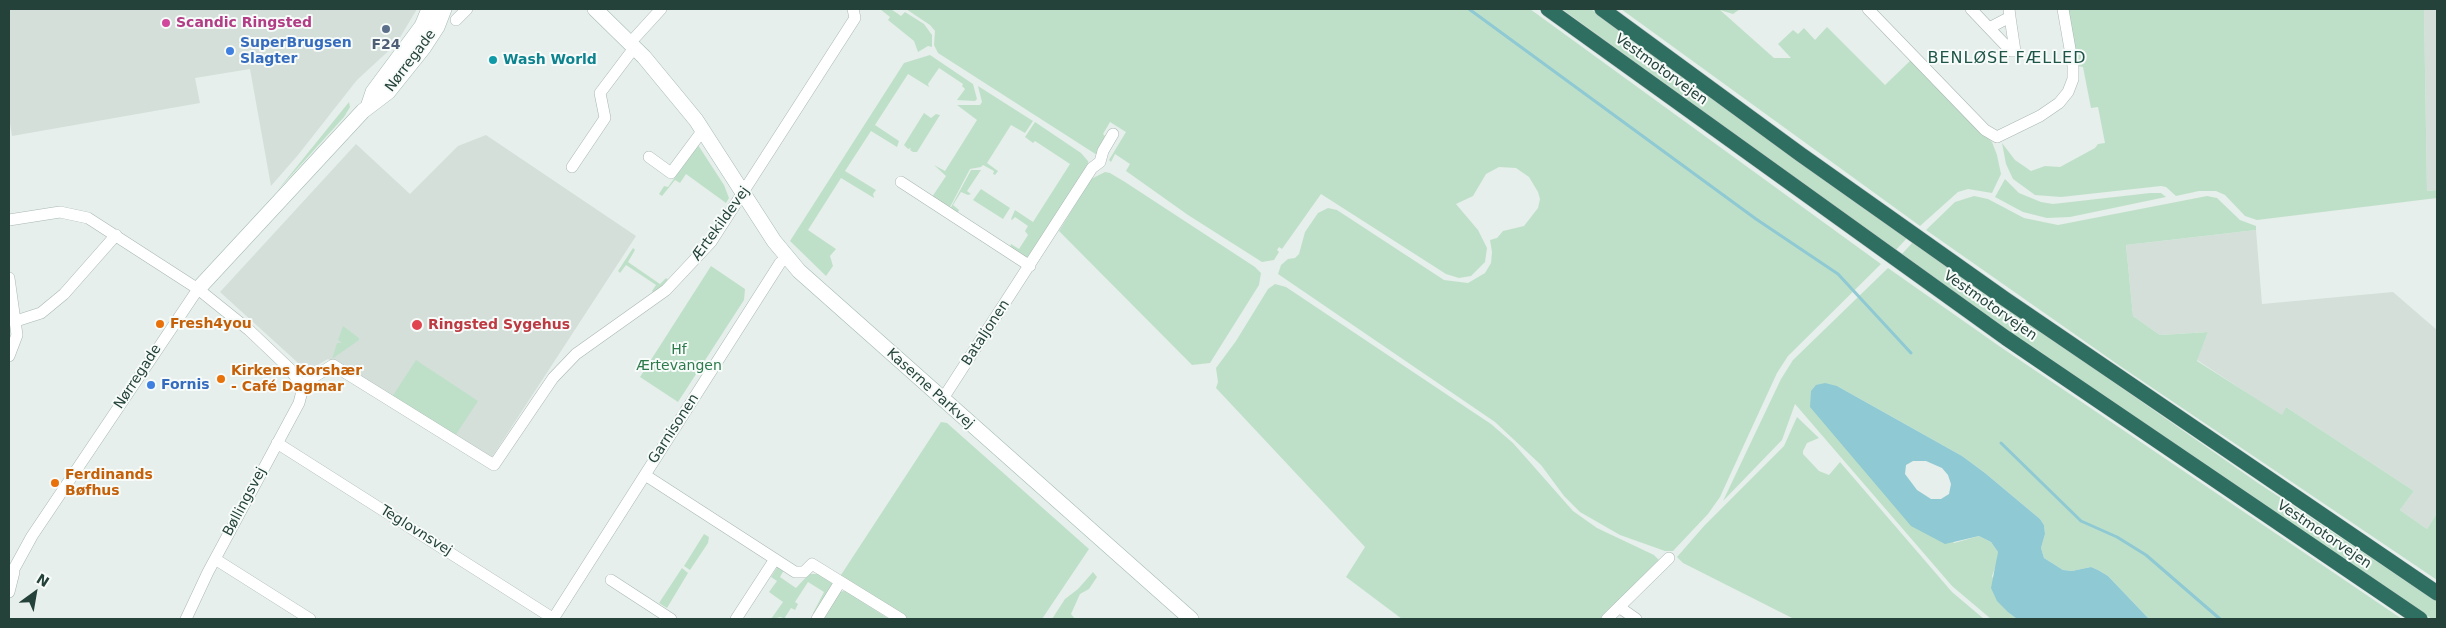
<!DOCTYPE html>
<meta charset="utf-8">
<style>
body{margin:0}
#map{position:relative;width:2446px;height:628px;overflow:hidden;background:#e6efeb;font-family:"DejaVu Sans",sans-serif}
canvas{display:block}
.frame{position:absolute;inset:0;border:10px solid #24423a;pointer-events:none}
.north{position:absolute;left:10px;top:568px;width:50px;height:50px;-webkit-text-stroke:4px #f7fbf9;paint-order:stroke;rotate:32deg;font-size:14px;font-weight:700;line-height:20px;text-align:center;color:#24423a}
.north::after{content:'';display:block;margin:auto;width:18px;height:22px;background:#24423a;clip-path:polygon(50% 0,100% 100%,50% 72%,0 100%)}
</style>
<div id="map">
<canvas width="2446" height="628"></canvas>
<div class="frame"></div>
<div class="north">N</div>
</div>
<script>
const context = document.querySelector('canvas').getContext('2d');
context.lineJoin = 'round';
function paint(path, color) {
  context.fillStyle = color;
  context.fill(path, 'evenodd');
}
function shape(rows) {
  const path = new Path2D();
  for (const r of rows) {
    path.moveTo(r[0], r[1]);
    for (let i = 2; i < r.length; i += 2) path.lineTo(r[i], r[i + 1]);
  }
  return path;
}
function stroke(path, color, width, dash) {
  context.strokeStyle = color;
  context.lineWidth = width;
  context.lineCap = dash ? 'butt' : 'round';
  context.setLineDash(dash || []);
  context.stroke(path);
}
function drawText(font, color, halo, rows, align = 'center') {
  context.font = font + ' "DejaVu Sans",sans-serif';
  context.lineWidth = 4;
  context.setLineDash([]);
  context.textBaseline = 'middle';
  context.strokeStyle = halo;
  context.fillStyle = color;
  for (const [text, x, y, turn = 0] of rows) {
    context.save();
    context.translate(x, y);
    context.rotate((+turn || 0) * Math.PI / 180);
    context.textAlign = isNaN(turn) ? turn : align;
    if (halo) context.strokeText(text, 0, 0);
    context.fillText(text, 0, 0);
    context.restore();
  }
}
paint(shape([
 [9,9,417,9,396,44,357,80,298,155,271,186,250,69,195,78,200,103,12,136,9,117],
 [2424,9,2437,9,2437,190,2427,191],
 [486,135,636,236,490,460,328,359,307,371,220,292,356,144,410,194,458,146],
 [2256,230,2262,304,2393,292,2437,330,2437,513,2427,529,2400,510,2414,491,2286,407,2282,416,2197,360,2208,332,2160,335,2133,316,2126,245]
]), '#d4dfda');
paint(shape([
 [880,9,891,9,901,16,905,12,924,24,932,35,932,47,928,46,918,52,914,41,888,20,890,17],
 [906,9,1530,9,1881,264,1788,356,1777,373,1720,497,1708,514,1673,551,1665,551,1620,535,1580,512,1564,496,1541,465,1495,422,1278,274,1281,265,1288,259,1295,258,1299,254,1305,232,1318,213,1328,208,1337,210,1444,280,1468,283,1485,273,1491,263,1492,252,1490,240,1497,238,1503,231,1524,226,1538,208,1540,199,1538,192,1529,177,1516,168,1499,167,1486,174,1473,196,1456,204,1478,230,1487,248,1485,262,1471,276,1459,278,1446,274,1321,194,1282,249,1279,247,1277,250,1279,252,1274,260,1262,262,1188,215,1126,171,1130,164,1115,154,1111,162,1109,160,1126,132,1110,122,1103,134,1105,136,1097,155,938,53,934,45,935,31,930,25],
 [1562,9,1591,9,1907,238,1895,251],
 [1621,9,1740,9,1733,14,1720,10,1774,58,1791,58,1778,44,1793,30,1798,34,1804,28,1815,40,1827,27,1885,85,1911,60,1992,142,1997,155,2001,174,1992,193,1968,189,1958,192,1920,226],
 [2067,9,2424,9,2427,191,2437,190,2437,198,2257,220,2245,216,2225,195,2216,191,2199,191,2176,196,2166,187,2161,186,2061,197,2035,195,2013,179,2006,164,2002,143,2015,160,2031,171,2045,166,2060,167,2095,148,2098,144,2105,143,2098,107,2091,108,2083,67,2077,66],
 [930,55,973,84,977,99,975,101,957,100,965,89,962,86,963,84,939,68,928,84,929,87,908,74,875,125,899,141,897,147,871,131,845,171,876,190,873,194,874,198,841,178,808,230,836,249,830,256,833,266,826,276,790,241,904,63],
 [978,86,1033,121,1025,133,1011,125,987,163,998,171,995,175,993,174,994,171,983,165,981,167,970,169,949,209,932,197,946,176,934,165,945,171,977,120,957,105,980,105,982,102],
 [349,102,350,107,344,117,277,191],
 [924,113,931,118,936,114,940,115,917,152,913,152,910,150,911,148,908,149,904,145],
 [1035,122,1081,153,1088,161,1089,166,1027,258,1010,247,1011,244,1019,249,1028,235,1025,231,1028,226,1015,217,1012,220,1011,219,1015,210,1033,222,1070,164,1035,141,1033,143,1025,137],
 [698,145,724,185,729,198,726,203,686,174,680,183,675,180,662,196,659,194,664,186,668,187],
 [971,170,981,170,967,191,971,194,968,195,961,192,953,205,959,210,957,214,950,209],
 [1105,172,1110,173,1125,182,1255,267,1261,273,1259,285,1210,363,1192,365,1059,231,1091,179],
 [2005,179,2019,193,2041,202,2053,204,2150,193,2161,193,2166,197,2070,217,2047,218,2023,212,1995,197],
 [981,189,1010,208,1003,219,973,200],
 [1974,196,1988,199,2024,218,2058,225,2207,196,2217,198,2240,220,2256,226,2256,230,2126,245,2133,316,2160,335,2208,332,2197,361,2282,415,2286,407,2414,491,2400,510,2427,529,2437,513,2437,580,2120,366,1926,230,1955,202],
 [1913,242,2258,483,2437,601,2437,619,2432,619,2155,433,1900,256],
 [633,248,635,250,628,262,660,284,666,278,668,280,654,293,652,291,656,285,626,265,620,273,618,271],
 [711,266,745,289,744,300,678,402,640,377],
 [1888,268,2002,348,2402,619,2149,619,2108,576,2098,570,2091,567,2072,571,2063,570,2044,558,2041,548,2045,534,2044,525,2040,519,1985,473,1962,456,1837,386,1954,543,1979,536,1991,542,1998,552,1997,563,1992,576,2009,613,2017,619,1991,619,1952,586,1795,404,1782,440,1723,501,1781,379,1793,360],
 [1275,284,1286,287,1491,424,1513,443,1573,511,1597,528,1654,555,1659,560,1657,564,1601,619,1402,619,1346,577,1365,547,1216,388,1218,382,1216,368,1236,341,1268,289],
 [343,326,359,338,359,340,332,359,337,343,342,343,338,340],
 [416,360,478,401,455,436,392,397],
 [1797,417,1819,438,1807,443,1803,451,1803,454,1819,471,1829,475,1840,462,1952,592,1984,619,1794,619,1683,563,1677,557,1704,526,1784,446],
 [941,422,947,423,1089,549,1042,619,904,619,839,578],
 [704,534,709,537,708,543,690,570,684,566],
 [778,566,784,570,780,577,796,588,809,574,819,574,832,583,833,585,817,613,813,613,824,592,808,582,795,602,798,604,795,610,791,608,784,619,781,617,771,619,783,602,769,592,777,581,771,577],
 [682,568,688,573,667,608,659,603],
 [1093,572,1097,577,1089,589,1080,594,1071,614,1075,619,1052,619,1065,599,1078,589],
 [844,591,846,591,889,619,821,619,839,592]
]), '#bfe0c8');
paint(shape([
 [1825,383,1837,386,1962,456,1985,473,2040,519,2044,525,2045,534,2041,548,2044,558,2063,570,2072,571,2091,567,2098,570,2108,576,2149,619,2017,619,2009,613,1997,601,1991,588,1998,552,1991,542,1979,536,1945,544,1911,526,1810,407,1811,391,1816,385],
 [1913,461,1926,461,1942,468,1948,475,1951,484,1949,494,1941,499,1931,499,1917,490,1905,474,1906,465]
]), '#8ec9d4');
stroke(shape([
 [1469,9,1756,219,1838,274,1911,353],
 [2001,443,2081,521,2117,537,2146,555,2220,619]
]), '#8ec9d4', 3);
const street = shape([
 [1868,9,1985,130,1997,137,2040,116,2059,103,2068,92,2073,79,2073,66,2063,9],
 [1971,9,1989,28,2010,17,2009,9],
 [456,20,467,9],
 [1989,28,2011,51,2015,51,2010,17],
 [630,43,661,9],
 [649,157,671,173,703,130],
 [572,167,605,118,600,93,634,48],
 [901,182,1030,266],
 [9,220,60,212,88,218,198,289,249,330,290,369,301,385,302,391,299,403,208,572,186,619],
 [9,278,17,335,9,356],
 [16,321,41,313,64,294,116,235],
 [301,385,333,365,494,465,553,378,576,354,666,290,711,242,855,18,853,9],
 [942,400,1092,168,1100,162,1103,151,1113,134],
 [277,443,554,619],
 [645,475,795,572,804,572,812,564,901,619],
 [215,559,310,619],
 [9,578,32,536,198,289],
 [611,580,671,619],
 [9,592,14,572],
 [1619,607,1636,619],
 [553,619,780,263,786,258],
 [736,619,775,559],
 [817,619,840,582],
 [1607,619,1669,558]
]);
const secondary = shape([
 [595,9,644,57,696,120,774,241,799,271,1191,619],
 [369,104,373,92,422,26,429,9],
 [198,289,363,111,388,92,424,47,437,27,444,9]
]);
const highway = shape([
 [1548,9,2006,338,2420,619],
 [1602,9,1800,154,2005,299,2437,593]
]);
stroke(street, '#a8b8b2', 12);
stroke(secondary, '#a4bbb3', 16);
stroke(highway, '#c2cac8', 16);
stroke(street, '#fff', 11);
stroke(secondary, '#fff', 15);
stroke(highway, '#2f6f62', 15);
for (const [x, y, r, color] of [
 [166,23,5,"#d1479c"],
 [386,29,5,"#5c6f8a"],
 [230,51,5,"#3f7fe0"],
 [493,60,5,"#0f9aa8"],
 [160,324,5,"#e8710a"],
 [417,325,6,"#e0444e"],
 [221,379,5,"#e8710a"],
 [151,385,5,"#3f7fe0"],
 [55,483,5,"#e8710a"]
]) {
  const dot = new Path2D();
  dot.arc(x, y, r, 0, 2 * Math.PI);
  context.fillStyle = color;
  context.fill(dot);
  stroke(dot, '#f7fbf9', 2);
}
drawText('bold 14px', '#b23c85', '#f7fbf9', [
 ["Scandic Ringsted",176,23]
], 'left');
drawText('bold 14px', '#366cbe', '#f7fbf9', [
 ["SuperBrugsen",240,43],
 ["Slagter",240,59],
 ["Fornis",161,385]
], 'left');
drawText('bold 14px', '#4e5e75', '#f7fbf9', [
 ["F24",386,45]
]);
drawText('bold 14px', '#0d838f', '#f7fbf9', [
 ["Wash World",503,60]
], 'left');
drawText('14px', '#24423a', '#f7fbf9', [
 ["Nørregade",411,61,-53],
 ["Vestmotorvejen",1661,70,36],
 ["Ærtekildevej",721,224,-54],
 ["Vestmotorvejen",1990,306,35],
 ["Bataljonen",986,333,-57],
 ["Nørregade",138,377,-57],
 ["Kaserne Parkvej",930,389,42],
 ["Garnisonen",674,429,-57],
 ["Bøllingsvej",245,502,-62],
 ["Teglovnsvej",416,531,32],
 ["Vestmotorvejen",2324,535,34]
]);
drawText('bold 14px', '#c56008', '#f7fbf9', [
 ["Fresh4you",170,324],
 ["Kirkens Korshær",231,371],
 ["- Café Dagmar",231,387],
 ["Ferdinands",65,475],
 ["Bøfhus",65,491]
], 'left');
drawText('bold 14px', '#be3a42', '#f7fbf9', [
 ["Ringsted Sygehus",428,325]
], 'left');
drawText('14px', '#2d7a4b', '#f7fbf9', [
 ["Hf",679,350],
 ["Ærtevangen",679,366]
]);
context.letterSpacing = '1px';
drawText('16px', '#1f5548', '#f7fbf9', [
 ["BENLØSE FÆLLED",2007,59]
]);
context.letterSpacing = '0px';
</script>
